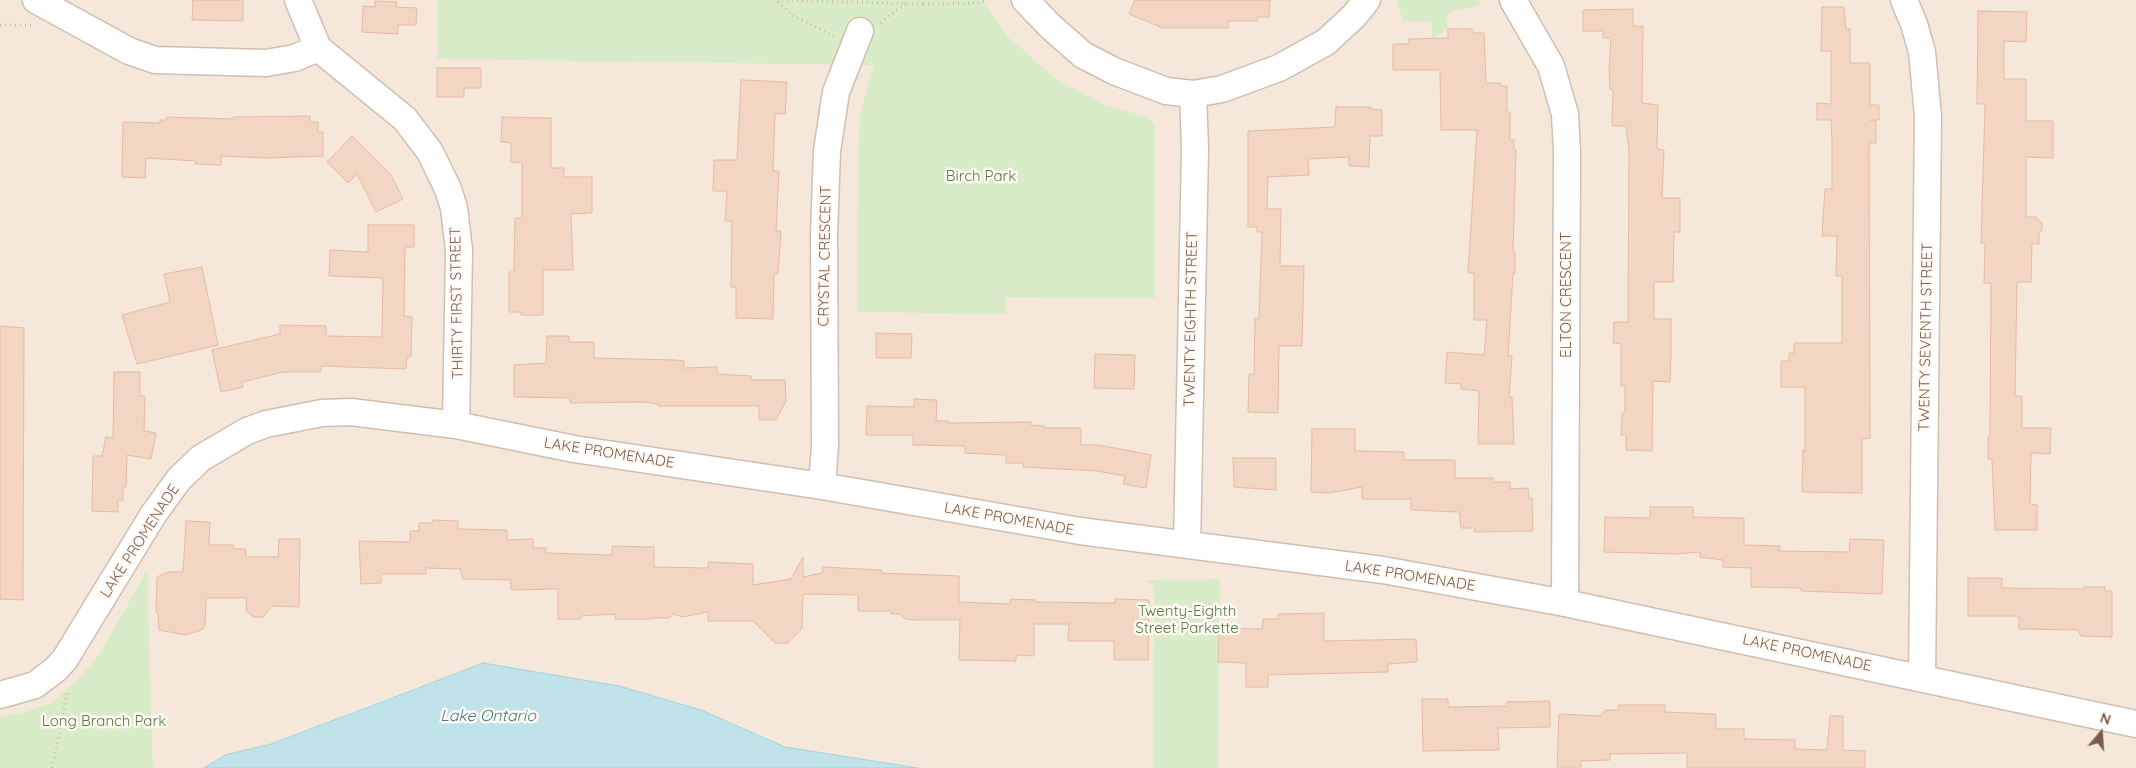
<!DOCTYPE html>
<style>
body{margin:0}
#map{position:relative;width:2136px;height:768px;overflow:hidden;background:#fdf6ec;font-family:Quicksand,sans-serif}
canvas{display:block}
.north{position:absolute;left:2076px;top:708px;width:50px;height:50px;-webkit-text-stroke:4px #fffaf3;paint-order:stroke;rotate:18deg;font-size:14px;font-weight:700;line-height:20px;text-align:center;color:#7a5c4d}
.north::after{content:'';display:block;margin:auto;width:18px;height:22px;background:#7a5c4d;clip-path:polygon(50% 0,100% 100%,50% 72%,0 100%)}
</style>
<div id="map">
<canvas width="2136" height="768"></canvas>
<div class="north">N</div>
</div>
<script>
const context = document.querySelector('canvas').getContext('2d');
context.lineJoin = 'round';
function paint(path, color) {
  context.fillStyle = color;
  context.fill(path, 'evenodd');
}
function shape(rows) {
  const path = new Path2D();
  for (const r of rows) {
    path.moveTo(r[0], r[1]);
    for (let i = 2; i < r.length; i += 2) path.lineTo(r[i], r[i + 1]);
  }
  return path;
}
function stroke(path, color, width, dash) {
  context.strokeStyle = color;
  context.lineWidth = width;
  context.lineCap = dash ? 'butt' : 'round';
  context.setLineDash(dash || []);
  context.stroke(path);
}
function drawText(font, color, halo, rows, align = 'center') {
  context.font = font + ' Quicksand,sans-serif';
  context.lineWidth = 5;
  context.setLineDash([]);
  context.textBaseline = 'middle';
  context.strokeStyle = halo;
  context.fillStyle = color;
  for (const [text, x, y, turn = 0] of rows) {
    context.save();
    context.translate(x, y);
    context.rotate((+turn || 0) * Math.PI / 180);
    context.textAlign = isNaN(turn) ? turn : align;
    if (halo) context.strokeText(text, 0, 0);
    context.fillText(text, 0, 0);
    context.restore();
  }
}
paint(shape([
 [0,0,2136,0,2136,768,918,768,785,747,701,710,619,686,483,663,377,702,212,768,153,768,146,570,99,655,77,680,53,702,25,712,0,717]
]), '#f5e8da');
paint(shape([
 [437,0,983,0,1007,36,1056,79,1107,106,1147,117,1155,125,1155,298,1006,297,1006,314,857,312,858,158,860,114,874,65,437,59],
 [1397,0,1481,0,1478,6,1452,11,1446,16,1448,29,1432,39,1432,22,1403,21],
 [147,569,153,768,0,768,0,717,25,712,53,702,77,680,99,655],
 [1220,579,1218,768,1153,768,1154,589,1152,584,1146,580]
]), '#d8ecc9');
const water = shape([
 [483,663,619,686,701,710,785,747,918,768,204,768,225,755,271,744,483,663]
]);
paint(water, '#bfe3e8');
stroke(water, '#a5d3da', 1);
const building = shape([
 [193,0,243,0,243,21,192,20,193,0],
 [1135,0,1270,0,1269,17,1258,17,1258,21,1228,21,1228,28,1163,28,1129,14,1135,0],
 [375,1,397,2,396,7,417,8,416,25,398,25,398,34,362,32,363,6,375,7,375,1],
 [1822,7,1844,7,1846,29,1850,29,1850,63,1870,63,1870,105,1879,105,1879,120,1870,120,1876,121,1876,143,1869,143,1870,438,1862,439,1862,493,1802,492,1803,450,1805,451,1805,387,1781,387,1781,361,1789,361,1789,353,1794,353,1794,343,1842,343,1842,276,1836,276,1837,236,1822,236,1825,189,1832,189,1832,142,1831,120,1817,120,1817,103,1831,104,1831,51,1821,51,1822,7],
 [1633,9,1633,26,1643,26,1642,103,1658,105,1657,149,1664,150,1662,198,1680,198,1680,232,1674,232,1673,282,1654,282,1654,319,1671,319,1671,355,1670,382,1653,381,1652,451,1626,450,1626,435,1621,435,1622,414,1625,411,1625,386,1621,386,1621,344,1613,343,1614,322,1628,322,1629,149,1626,126,1612,126,1613,90,1610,90,1609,71,1611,38,1603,38,1603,31,1583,31,1583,10,1633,9],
 [1978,11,2027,12,2026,42,2004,41,2004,79,2026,79,2026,121,2053,121,2053,158,2026,157,2026,217,2036,217,2042,223,2042,230,2039,233,2039,244,2032,244,2031,282,2017,282,2015,396,2022,396,2022,428,2051,428,2050,454,2031,453,2030,504,2037,505,2037,530,1995,530,1992,459,1988,459,1988,436,1990,436,1991,283,1984,283,1985,243,1981,243,1985,104,1977,104,1978,11],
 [1448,29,1472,29,1472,33,1484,33,1486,83,1500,83,1501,86,1507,86,1507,112,1510,112,1510,140,1514,140,1514,150,1516,150,1513,252,1515,252,1515,273,1513,273,1508,356,1512,356,1509,397,1512,397,1514,444,1478,444,1479,391,1461,389,1461,384,1445,383,1447,352,1484,355,1487,320,1474,320,1474,273,1468,273,1477,130,1441,130,1440,70,1393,70,1393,44,1409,44,1409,39,1448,38,1448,29],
 [437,68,481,68,481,88,464,88,464,97,437,97,437,68],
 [741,80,787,82,785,114,775,113,773,171,779,171,776,231,781,231,778,274,774,274,773,319,736,318,736,287,731,287,732,221,725,221,727,191,713,191,714,160,737,160,741,80],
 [1336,107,1371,107,1370,109,1382,110,1382,136,1370,136,1369,167,1349,166,1349,157,1308,159,1309,175,1268,177,1267,209,1281,209,1280,266,1304,266,1302,346,1279,346,1278,413,1248,412,1249,374,1254,374,1255,318,1259,319,1262,232,1257,232,1257,227,1248,227,1248,131,1335,127,1336,107],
 [310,116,310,122,318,122,318,132,323,132,323,156,268,158,221,156,221,165,195,164,196,161,146,158,145,178,122,177,123,122,160,123,160,120,166,120,167,117,233,119,233,117,310,116],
 [502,117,551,118,551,168,564,168,564,177,592,177,592,213,571,214,573,270,543,270,543,315,521,315,521,312,509,312,509,272,514,272,515,218,522,218,522,163,511,162,511,143,501,142,502,117],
 [352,136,391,175,403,199,376,212,357,174,348,183,327,162,352,136],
 [368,225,414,225,414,247,405,247,404,316,412,317,411,357,407,357,406,369,321,366,321,372,283,372,242,382,243,387,221,392,212,350,280,334,280,325,326,326,326,336,382,337,383,278,329,276,330,250,368,252,368,225],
 [202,267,218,345,137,364,122,315,170,302,164,274,202,267],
 [0,326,24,328,23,600,0,599,0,326],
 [876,333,912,334,911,358,876,358,876,333],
 [547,336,569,336,569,342,594,342,594,358,676,360,684,361,684,368,717,367,717,374,751,376,751,380,785,380,786,401,776,420,759,420,759,406,658,406,658,404,643,402,570,403,570,398,514,397,514,365,546,363,547,336],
 [1095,354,1135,355,1134,389,1094,388,1095,354],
 [114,372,140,372,140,396,145,396,144,431,156,433,151,459,127,455,126,487,123,487,123,500,118,500,118,512,92,511,93,456,102,456,106,437,113,438,114,372],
 [914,399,937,400,936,421,948,421,948,423,1031,422,1031,425,1044,426,1044,428,1081,428,1081,445,1099,445,1151,455,1146,488,1123,484,1125,476,1097,471,1023,467,1023,463,1006,463,1006,455,965,453,965,446,913,445,913,435,866,435,867,406,914,407,914,399],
 [1312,429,1355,429,1355,451,1404,452,1404,460,1455,460,1455,478,1493,478,1493,482,1510,482,1510,489,1528,488,1529,498,1532,498,1533,531,1474,532,1475,528,1461,528,1459,512,1411,510,1411,499,1362,499,1362,487,1329,493,1311,492,1312,429],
 [1233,458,1276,458,1276,490,1234,487,1233,458],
 [1650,507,1693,507,1693,517,1744,518,1744,545,1780,546,1779,551,1849,552,1850,539,1884,540,1882,594,1801,591,1801,588,1751,587,1751,568,1723,567,1723,560,1700,557,1700,552,1676,554,1604,552,1605,517,1650,518,1650,507],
 [433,520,458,521,458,529,507,530,507,540,533,539,533,548,546,548,546,553,612,555,612,546,654,547,654,567,708,568,708,562,753,564,753,585,791,579,803,557,803,577,822,573,823,567,881,570,881,573,959,576,959,602,1010,604,1010,599,1035,600,1035,602,1115,603,1115,599,1149,600,1148,660,1114,660,1114,641,1068,641,1069,624,1034,624,1034,656,1016,655,1016,661,959,660,960,620,916,620,905,619,900,614,891,614,891,611,858,611,858,595,803,594,802,628,788,643,775,643,753,621,708,621,708,612,682,617,674,614,669,618,651,618,651,619,615,619,615,614,581,616,581,619,558,619,558,589,511,590,511,580,463,579,460,569,426,568,426,574,381,574,381,583,361,584,359,541,410,542,410,531,419,531,419,523,433,523,433,520],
 [186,521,210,522,209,545,234,545,234,549,246,549,246,557,278,557,279,539,300,539,299,607,273,606,263,617,254,617,246,611,247,598,206,598,205,626,202,630,185,635,159,630,158,613,156,612,157,577,168,572,183,572,186,521],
 [1968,578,2002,578,2002,588,2084,589,2084,587,2105,587,2105,591,2112,591,2112,637,2081,636,2078,630,2019,629,2019,616,1968,616,1968,578],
 [1324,613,1324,641,1416,639,1417,662,1388,664,1388,672,1268,675,1268,687,1246,687,1246,663,1218,662,1219,628,1262,629,1263,619,1278,619,1278,614,1324,613],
 [1422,699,1448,699,1448,707,1507,706,1507,702,1550,701,1550,727,1498,728,1499,750,1423,751,1422,699],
 [1619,705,1665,705,1665,712,1716,714,1716,729,1744,729,1744,739,1795,740,1795,749,1827,750,1830,716,1843,716,1843,750,1865,751,1865,768,1687,768,1687,753,1610,754,1610,760,1581,761,1581,767,1557,767,1559,714,1600,716,1605,710,1619,710,1619,705]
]);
paint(building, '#f3d5c3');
stroke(building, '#e6bba3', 1);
const minor = shape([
 [36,0,129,51,155,60,266,63,295,58,318,48],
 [298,0,318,48,405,119,430,152,448,189,454,208,459,250,456,425],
 [1025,0,1050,26,1083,55,1114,71,1166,91,1193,94,1222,89,1279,68,1326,42,1354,16,1367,0],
 [1513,0,1551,66,1565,114,1567,152,1565,603],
 [1904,0,1914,24,1922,52,1928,116,1922,678],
 [822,486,825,446,824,235,827,151,836,92,860,31],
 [1187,545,1195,149,1193,94],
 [0,695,35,685,56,669,65,659,153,515,179,479,201,458,247,431,266,424,322,413,351,412,456,425,574,449,822,486,1080,531,1383,570,1565,603,2136,724]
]);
stroke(minor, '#d1beb0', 29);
stroke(shape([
 [777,0,920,4,923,4,923,0],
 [778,2,792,15,834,36],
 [923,4,977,3,988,0],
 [881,23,888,16,906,4],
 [0,25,31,25],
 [52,768,68,690]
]), '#d9b8a5', 3, [1, 4]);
stroke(minor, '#fff', 26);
drawText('15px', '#537a41', '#fffaf3', [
 ["Birch Park",981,176],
 ["Twenty-Eighth",1187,611],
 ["Street Parkette",1187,628],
 ["Long Branch Park",104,721]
]);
drawText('15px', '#7a5c4d', '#fffaf3', [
 ["CRYSTAL CRESCENT",825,256,-89],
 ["ELTON CRESCENT",1566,295,-90],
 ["THIRTY FIRST STREET",457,303,-91],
 ["TWENTY EIGHTH STREET",1191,319,-89],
 ["TWENTY SEVENTH STREET",1926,337,-89],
 ["LAKE PROMENADE",609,453,9],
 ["LAKE PROMENADE",1009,519,10],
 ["LAKE PROMENADE",140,541,-57],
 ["LAKE PROMENADE",1410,576,9],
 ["LAKE PROMENADE",1807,653,12]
]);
drawText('italic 16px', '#437c86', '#fffaf3', [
 ["Lake Ontario",488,716]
]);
</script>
